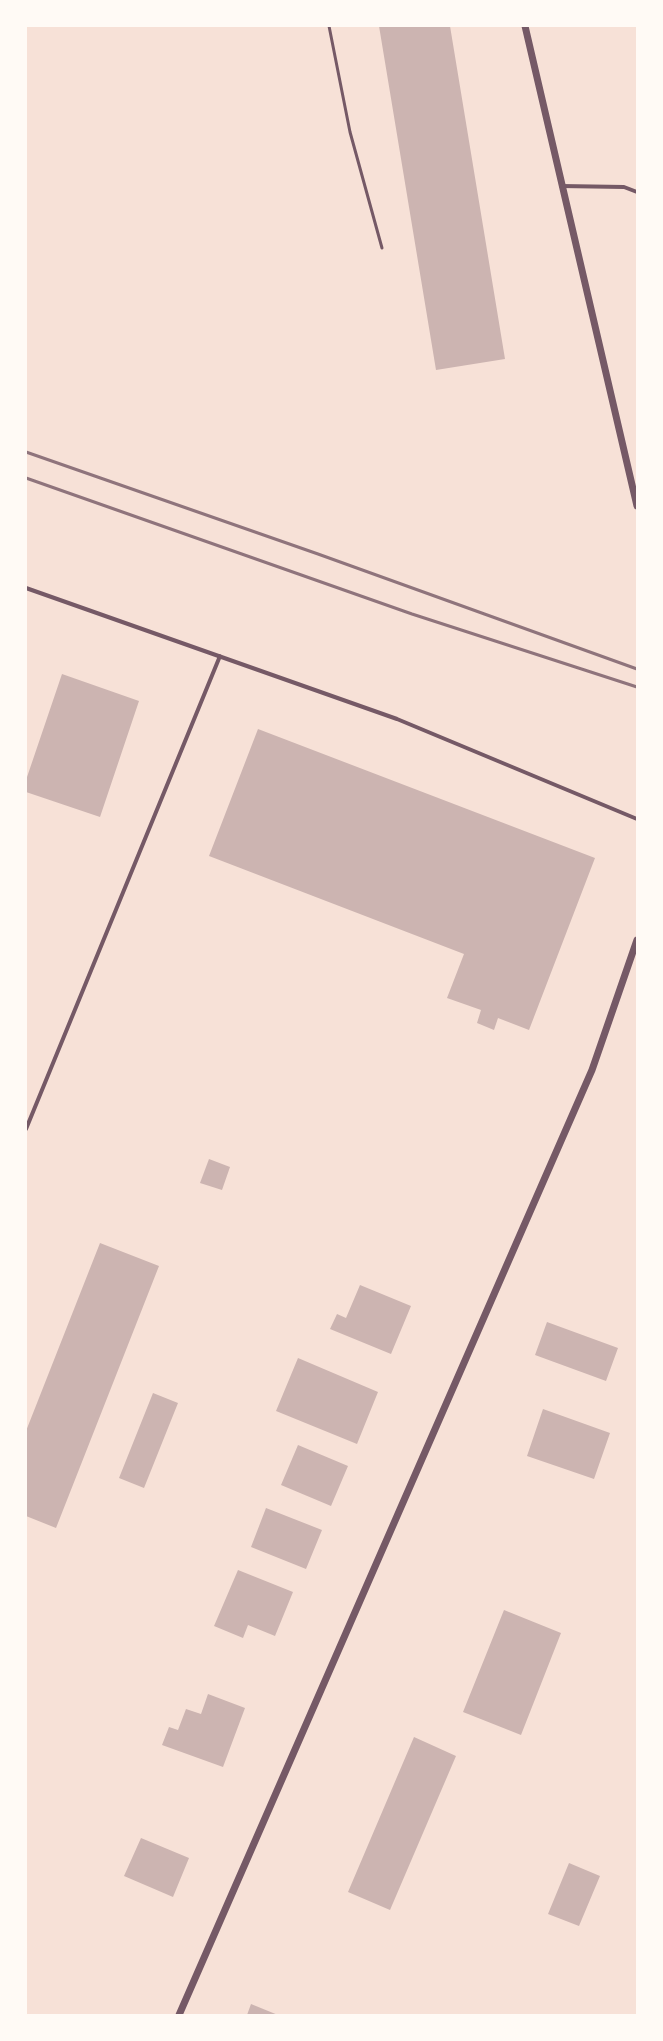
<!DOCTYPE html>
<style>
body{margin:0}
#map{position:relative;width:663px;height:2041px;overflow:hidden;background:#f7e1d7;font-family:"Noto Sans",sans-serif}
canvas{display:block}
.frame{position:absolute;inset:0;border:27px solid #fffaf5;pointer-events:none}
</style>
<div id="map">
<canvas width="663" height="2041"></canvas>
<div class="frame"></div>
</div>
<script>
const context = document.querySelector('canvas').getContext('2d');
context.lineJoin = 'round';
function paint(path, color) {
  context.fillStyle = color;
  context.fill(path, 'evenodd');
}
function shape(rows) {
  const path = new Path2D();
  for (const r of rows) {
    path.moveTo(r[0], r[1]);
    for (let i = 2; i < r.length; i += 2) path.lineTo(r[i], r[i + 1]);
  }
  return path;
}
function stroke(path, color, width, dash) {
  context.strokeStyle = color;
  context.lineWidth = width;
  context.lineCap = dash ? 'butt' : 'round';
  context.setLineDash(dash || []);
  context.stroke(path);
}
paint(shape([
 [379,26,450,26,505,359,436,370],
 [62,674,139,701,100,817,26,792,26,780],
 [258,729,595,858,529,1030,498,1018,494,1030,477,1023,481,1010,447,998,464,954,209,856],
 [209,1159,230,1167,222,1190,200,1183],
 [100,1243,159,1266,56,1528,26,1516,26,1431],
 [360,1285,411,1306,391,1354,330,1329,337,1314,346,1318],
 [547,1322,618,1348,606,1381,535,1355],
 [298,1358,378,1392,357,1444,276,1411],
 [153,1393,178,1403,144,1488,119,1478],
 [543,1409,610,1433,594,1479,527,1456],
 [298,1445,348,1466,331,1506,281,1485],
 [266,1508,322,1530,306,1569,251,1547],
 [238,1570,293,1592,275,1636,248,1625,243,1638,214,1626],
 [504,1610,561,1633,521,1735,463,1712],
 [208,1694,245,1708,223,1767,162,1745,169,1727,178,1730,186,1709,201,1714],
 [414,1737,456,1756,390,1910,348,1892],
 [141,1838,189,1858,173,1897,124,1876],
 [569,1863,600,1876,579,1926,548,1914],
 [251,2004,278,2015,247,2015]
]), '#ccb4b1');
stroke(shape([
 [329,26,350,132,382,248]
]), '#755966', 3);
stroke(shape([
 [561,186,624,187,637,192],
 [26,588,397,719,637,819],
 [26,1129,220,656]
]), '#755966', 4);
stroke(shape([
 [525,26,637,506],
 [179,2015,592,1070,637,940]
]), '#755966', 7);
stroke(shape([
 [26,452,318,554,637,669],
 [26,478,412,614,637,687]
]), '#8f747c', 3);
</script>
